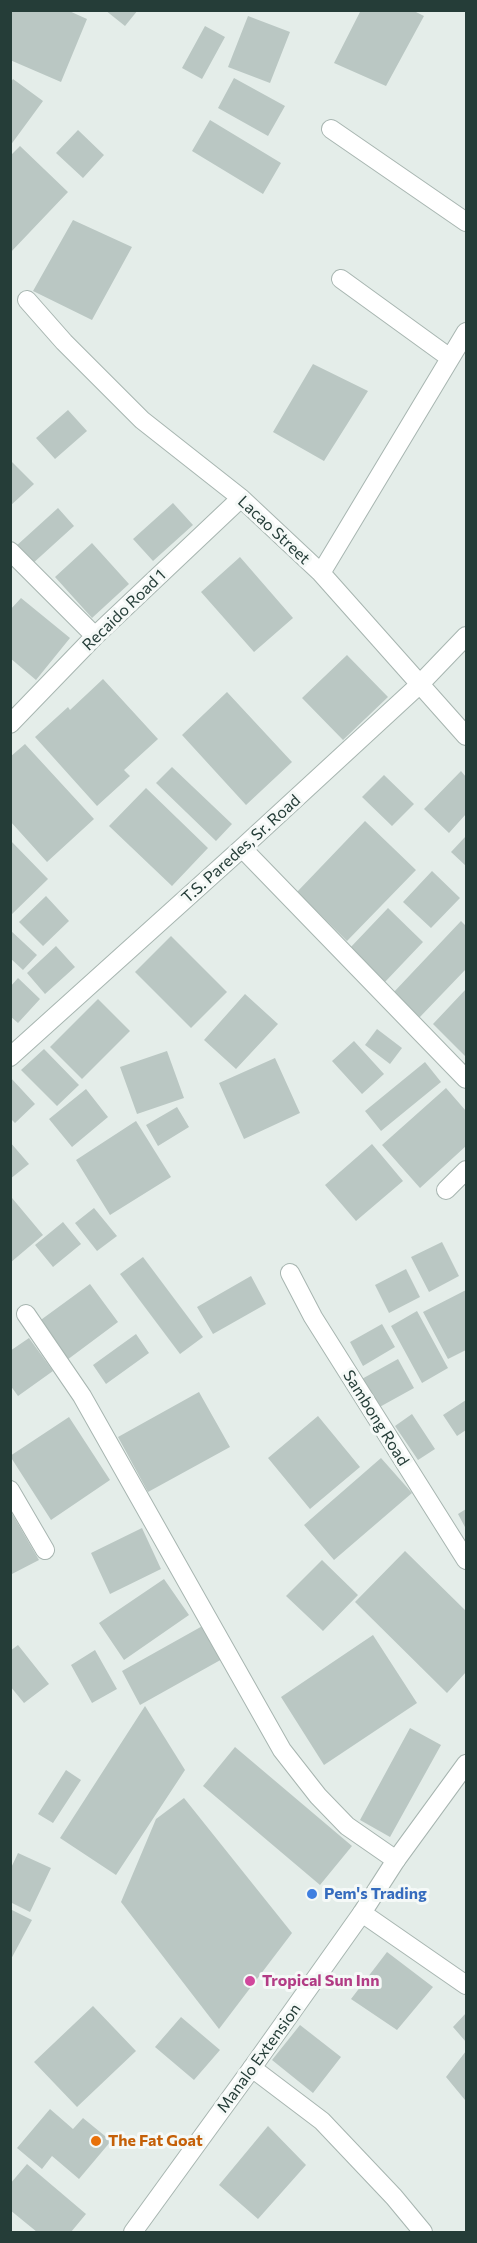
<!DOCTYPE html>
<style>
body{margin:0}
#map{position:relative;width:477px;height:2243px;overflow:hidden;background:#e4ede9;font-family:Commissioner,sans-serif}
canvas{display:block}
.frame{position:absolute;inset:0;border:12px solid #253d38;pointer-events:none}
</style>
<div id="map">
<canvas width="477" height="2243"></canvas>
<div class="frame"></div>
</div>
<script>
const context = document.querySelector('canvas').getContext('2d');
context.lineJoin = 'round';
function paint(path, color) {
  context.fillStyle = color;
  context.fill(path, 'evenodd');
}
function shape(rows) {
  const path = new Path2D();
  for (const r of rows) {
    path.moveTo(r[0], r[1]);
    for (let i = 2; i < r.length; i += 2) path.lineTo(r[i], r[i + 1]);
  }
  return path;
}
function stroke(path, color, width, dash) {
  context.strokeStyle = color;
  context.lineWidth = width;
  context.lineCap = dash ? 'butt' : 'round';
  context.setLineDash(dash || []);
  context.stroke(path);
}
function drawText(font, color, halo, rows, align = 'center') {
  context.font = font + ' Commissioner,sans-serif';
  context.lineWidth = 6;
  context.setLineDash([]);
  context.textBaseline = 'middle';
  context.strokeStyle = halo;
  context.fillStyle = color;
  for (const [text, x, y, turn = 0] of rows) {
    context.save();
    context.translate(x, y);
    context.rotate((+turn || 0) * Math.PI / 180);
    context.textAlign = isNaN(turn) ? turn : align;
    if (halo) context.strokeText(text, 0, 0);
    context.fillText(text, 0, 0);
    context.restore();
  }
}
paint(shape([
 [10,10,67,10,87,19,61,82,10,60],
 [105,10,138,10,125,26],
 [361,10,412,10,424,16,386,86,334,63],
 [248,16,290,32,270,83,228,67],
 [205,26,225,37,202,79,182,68],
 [234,78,285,106,268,136,218,108],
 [13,79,43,101,10,146,10,83],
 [210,120,281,163,263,194,192,151],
 [78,130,104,155,83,178,56,153],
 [20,146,68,192,10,253,10,156],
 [73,220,132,247,92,320,33,291],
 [313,364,368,391,324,461,273,432],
 [68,410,87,431,55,459,36,438],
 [10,460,34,484,10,506],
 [173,503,193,525,153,561,133,539],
 [58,508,74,526,31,565,15,547],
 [92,543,129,584,92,618,55,577],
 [240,557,293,618,254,652,201,592],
 [21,598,70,638,36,680,10,658,10,610],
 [347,655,388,697,343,740,302,698],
 [103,679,158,739,124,770,130,776,97,806,35,737,68,707,70,710],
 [227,692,292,762,246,805,182,735],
 [25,744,94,819,47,862,10,821,10,757],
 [172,767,232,824,216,841,156,783],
 [461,771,466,777,466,814,449,833,424,809],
 [384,775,414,804,392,826,362,797],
 [146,788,208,848,172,886,109,826],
 [365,821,416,870,347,941,297,892],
 [466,836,466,866,451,852],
 [10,840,48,879,10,916],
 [432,871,460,898,431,928,403,902],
 [46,896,69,921,43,946,19,922],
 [388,908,423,942,384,983,349,949],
 [461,921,466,926,466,969,419,1018,393,993],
 [10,930,37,955,23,970,10,958],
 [171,936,227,992,191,1028,135,972],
 [56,946,75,967,45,994,27,973],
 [18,978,40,999,18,1023,10,1016,10,987],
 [466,989,466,1057,433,1024],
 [245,994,278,1024,236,1069,204,1040],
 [98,999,130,1031,82,1079,50,1047],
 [377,1029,402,1048,390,1064,365,1045],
 [354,1041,384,1074,362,1094,332,1061],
 [44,1049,79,1085,57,1106,21,1070],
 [167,1051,184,1098,137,1114,120,1067],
 [275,1058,300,1113,244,1139,219,1083],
 [425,1062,441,1082,381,1131,365,1111],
 [10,1077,35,1104,15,1123,10,1118],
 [446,1088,466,1111,466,1146,420,1188,382,1145],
 [86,1089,108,1117,72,1147,49,1119],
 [177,1107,189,1127,158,1146,146,1125],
 [136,1121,171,1177,110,1215,76,1160],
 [10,1142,29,1164,10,1179],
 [372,1144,403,1181,356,1221,325,1185],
 [12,1198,43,1235,10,1263,10,1200],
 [94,1208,117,1236,97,1251,75,1223],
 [63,1222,81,1244,53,1267,35,1245],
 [442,1242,459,1276,429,1292,411,1257],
 [143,1257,203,1337,180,1354,120,1274],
 [406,1269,420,1297,389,1313,375,1285],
 [251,1276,266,1304,213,1334,197,1307],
 [90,1284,118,1322,67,1360,38,1322],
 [466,1290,466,1350,448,1359,423,1312],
 [417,1311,448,1368,422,1383,391,1326],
 [382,1324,395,1347,363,1366,350,1342],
 [136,1334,149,1353,106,1384,93,1365],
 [29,1338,53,1371,18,1396,10,1385,10,1351],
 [398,1359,414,1388,376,1409,360,1380],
 [199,1392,230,1447,148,1492,118,1437],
 [466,1400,466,1430,457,1436,443,1415],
 [412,1414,435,1449,418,1460,395,1426],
 [318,1416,360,1467,310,1509,268,1458],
 [69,1417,110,1480,51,1520,10,1456],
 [381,1458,412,1493,334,1560,304,1525],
 [466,1509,466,1529,458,1514],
 [10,1510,39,1560,10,1575],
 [142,1528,161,1569,110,1594,91,1553],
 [405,1551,466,1611,466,1672,447,1693,355,1602],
 [322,1560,358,1595,323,1631,286,1596],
 [164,1579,189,1615,124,1660,99,1623],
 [206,1624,224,1658,140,1705,122,1671],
 [373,1635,417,1703,324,1765,281,1697],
 [18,1645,49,1684,24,1703,10,1686,10,1651],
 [95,1650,117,1689,92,1703,71,1665],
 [145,1706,185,1770,116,1875,60,1838],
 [410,1728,441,1745,390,1837,360,1820],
 [235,1747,352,1846,320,1885,203,1786],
 [66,1770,81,1780,53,1823,38,1814],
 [184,1798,292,1933,219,2029,121,1902,156,1819],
 [18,1853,51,1868,30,1912,10,1902,10,1870],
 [10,1909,32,1920,10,1961],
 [387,1952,433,1987,397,2030,351,1999],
 [93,2006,136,2051,77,2107,34,2062],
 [466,2013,466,2042,453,2027],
 [181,2017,220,2050,194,2080,155,2047],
 [300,2025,341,2057,313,2093,272,2060],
 [466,2051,466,2098,465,2100,446,2077],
 [50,2109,73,2129,83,2118,111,2141,79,2179,52,2156,42,2169,17,2148],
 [268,2126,306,2165,258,2219,219,2185],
 [27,2164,86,2214,71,2232,37,2232,10,2210,10,2184]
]), '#bac7c3');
const minor = shape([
 [331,129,466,222],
 [341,279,450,358],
 [27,300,64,342,142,420,241,498,321,573,466,736],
 [10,551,95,636],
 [321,573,466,332],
 [10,724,95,636,241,498],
 [242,848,466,1079],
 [10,1057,242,848,419,685,466,636],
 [446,1190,466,1170],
 [290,1273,313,1317,466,1560],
 [26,1314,82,1396,282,1750,318,1796,347,1826,396,1860],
 [10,1490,45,1550],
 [362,1913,466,1985],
 [252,2068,322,2121,394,2197,423,2232]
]);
const tertiary = shape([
 [133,2232,252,2068,362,1913,396,1860,466,1764]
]);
stroke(minor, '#a7b5b0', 20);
stroke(tertiary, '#a7b5b0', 20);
stroke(minor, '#fff', 18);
stroke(tertiary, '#fff', 18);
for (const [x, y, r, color] of [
 [312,1894,6,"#3f7fe0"],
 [250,1981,6,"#d1479c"],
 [96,2141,6,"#e8710a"]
]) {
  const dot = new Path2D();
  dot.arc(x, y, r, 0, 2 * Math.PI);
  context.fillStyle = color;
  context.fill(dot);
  stroke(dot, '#f5f9f7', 2);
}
drawText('16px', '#253d38', '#f5f9f7', [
 ["Lacao Street",274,530,43],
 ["Recaido Road 1",124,610,-44],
 ["T.S. Paredes, Sr. Road",241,849,-42],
 ["Sambong Road",376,1418,58],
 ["Manalo Extension",259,2058,-54]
]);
drawText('bold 16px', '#366cbe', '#f5f9f7', [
 ["Pem's Trading",324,1894]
], 'left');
drawText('bold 16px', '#b23c85', '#f5f9f7', [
 ["Tropical Sun Inn",262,1981]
], 'left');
drawText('bold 16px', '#c56008', '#f5f9f7', [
 ["The Fat Goat",108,2141]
], 'left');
</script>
